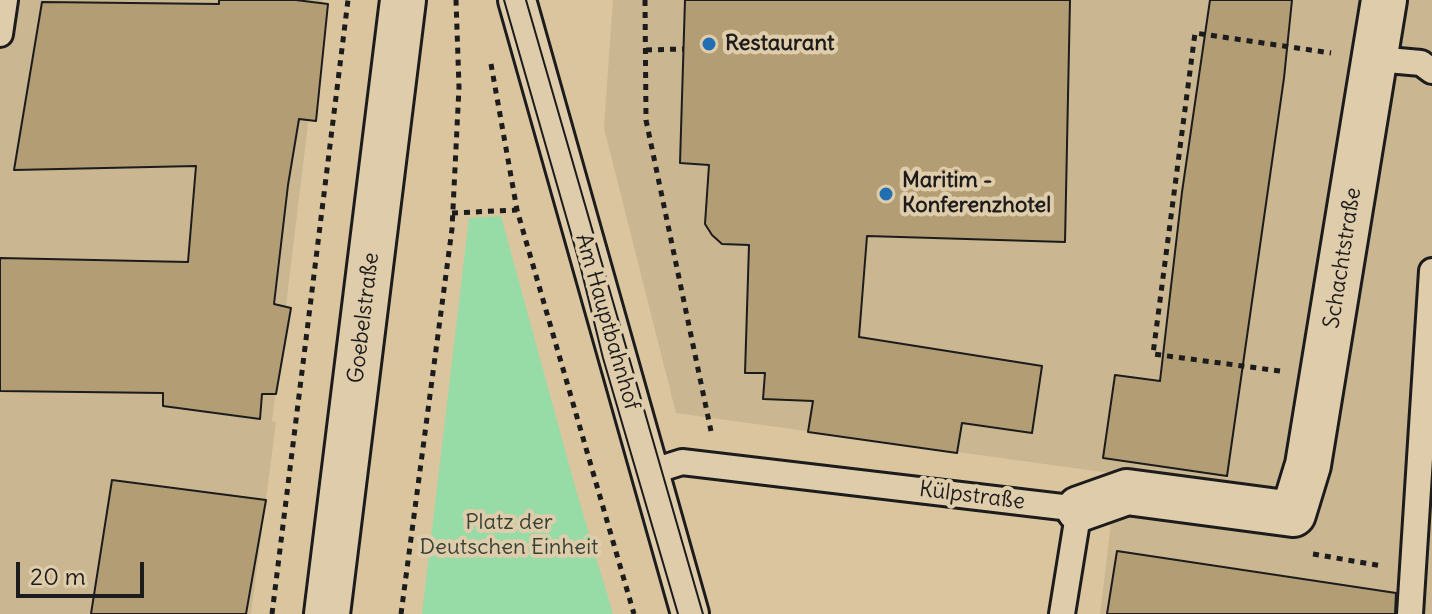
<!DOCTYPE html>
<meta charset="utf-8">
<style>
body{margin:0}
#map{position:relative;width:1432px;height:614px;overflow:hidden;background:#dac59f;font-family:Delius,sans-serif}
canvas{display:block}
.scale{position:absolute;left:16px;top:562px;width:128px;height:36px;box-sizing:border-box;border:4px solid #1c1c1c;border-top:0;padding-left:10px;font-size:24px;line-height:28px;white-space:nowrap;color:#1c1c1c;-webkit-text-stroke:6px #dfccaa;paint-order:stroke}
</style>
<div id="map">
<canvas width="1432" height="614"></canvas>
<div class="scale">20 m</div>
</div>
<script>
const context = document.querySelector('canvas').getContext('2d');
context.lineJoin = 'round';
function paint(path, color) {
  context.fillStyle = color;
  context.fill(path, 'evenodd');
}
function shape(rows) {
  const path = new Path2D();
  for (const r of rows) {
    path.moveTo(r[0], r[1]);
    for (let i = 2; i < r.length; i += 2) path.lineTo(r[i], r[i + 1]);
  }
  return path;
}
function stroke(path, color, width, dash) {
  context.strokeStyle = color;
  context.lineWidth = width;
  context.lineCap = dash ? 'butt' : 'round';
  context.setLineDash(dash || []);
  context.stroke(path);
}
function drawText(font, color, halo, rows, align = 'center') {
  context.font = font + ' Delius,sans-serif';
  context.lineWidth = 8;
  context.setLineDash([]);
  context.textBaseline = 'middle';
  context.strokeStyle = halo;
  context.fillStyle = color;
  for (const [text, x, y, turn = 0] of rows) {
    context.save();
    context.translate(x, y);
    context.rotate((+turn || 0) * Math.PI / 180);
    context.textAlign = isNaN(turn) ? turn : align;
    if (halo) context.strokeText(text, 0, 0);
    context.fillText(text, 0, 0);
    context.restore();
  }
}
paint(shape([
 [0,0,323,0,272,421,276,422,251,614,0,614],
 [613,0,1432,0,1432,614,1100,614,1117,474,676,413,604,128]
]), '#cab690');
paint(shape([
 [501,216,576,490,613,614,422,614,469,218]
]), '#97dba7');
const building = shape([
 [219,0,296,0,328,4,316,121,299,119,288,185,274,304,291,308,276,394,262,394,260,419,163,406,163,393,0,391,0,258,188,262,196,166,14,170,42,2,219,4,219,0],
 [685,0,1070,0,1065,242,867,236,859,337,1042,366,1032,433,962,423,957,453,808,432,813,401,763,399,765,373,745,373,749,245,722,244,712,235,705,224,709,165,680,163,685,0],
 [1210,0,1292,0,1284,78,1227,476,1103,458,1115,375,1160,381,1182,192,1210,0],
 [112,480,266,500,246,614,91,614,112,480],
 [1117,551,1396,593,1395,614,1107,614,1117,551]
]);
paint(building, '#b39d75');
stroke(building, '#1c1c1c', 2);
const service = shape([
 [0,34,5,0],
 [1376,59,1421,63,1432,71],
 [649,469,660,469,682,462,1079,509,1062,614],
 [1410,614,1432,271]
]);
const pedestrian = shape([
 [517,0,690,614]
]);
const minor = shape([
 [1079,509,1127,492,1293,514,1308,465,1384,0]
]);
const secondary = shape([
 [327,614,403,0]
]);
stroke(service, '#1c1c1c', 30);
stroke(pedestrian, '#1c1c1c', 42);
stroke(minor, '#1c1c1c', 50);
stroke(secondary, '#1c1c1c', 50);
stroke(shape([
 [645,0,646,120,711,431],
 [646,50,683,49],
 [491,64,517,210,634,614],
 [452,213,517,210],
 [1280,371,1153,354,1195,33,1331,53],
 [1313,554,1382,566],
 [272,614,348,0],
 [401,614,452,229,459,87,456,0]
]), '#1c1c1c', 5, [6, 6]);
stroke(service, '#dfccaa', 24);
stroke(pedestrian, '#dfccaa', 36);
stroke(minor, '#dfccaa', 44);
stroke(secondary, '#dfccaa', 44);
stroke(shape([
 [504,0,580,265,603,358,678,614],
 [526,0,703,614]
]), '#1c1c1c', 2);
for (const [x, y, r, color] of [
 [709,44,8,"#1f6fb2"],
 [886,194,8,"#1f6fb2"]
]) {
  const dot = new Path2D();
  dot.arc(x, y, r, 0, 2 * Math.PI);
  context.fillStyle = color;
  context.fill(dot);
  stroke(dot, '#dfccaa', 3);
}
drawText('bold 22px', '#1c1c1c', '#dfccaa', [
 ["Restaurant",725,44],
 ["Maritim -",902,181],
 ["Konferenzhotel",902,206]
], 'left');
drawText('22px', '#1c1c1c', '#dfccaa', [
 ["Schachtstraße",1343,258,-81],
 ["Goebelstraße",364,318,-83],
 ["Am Hauptbahnhof",607,322,74],
 ["Külpstraße",972,496,7]
]);
drawText('22px', '#354238', '#dfccaa', [
 ["Platz der",509,523],
 ["Deutschen Einheit",509,548]
]);
</script>
